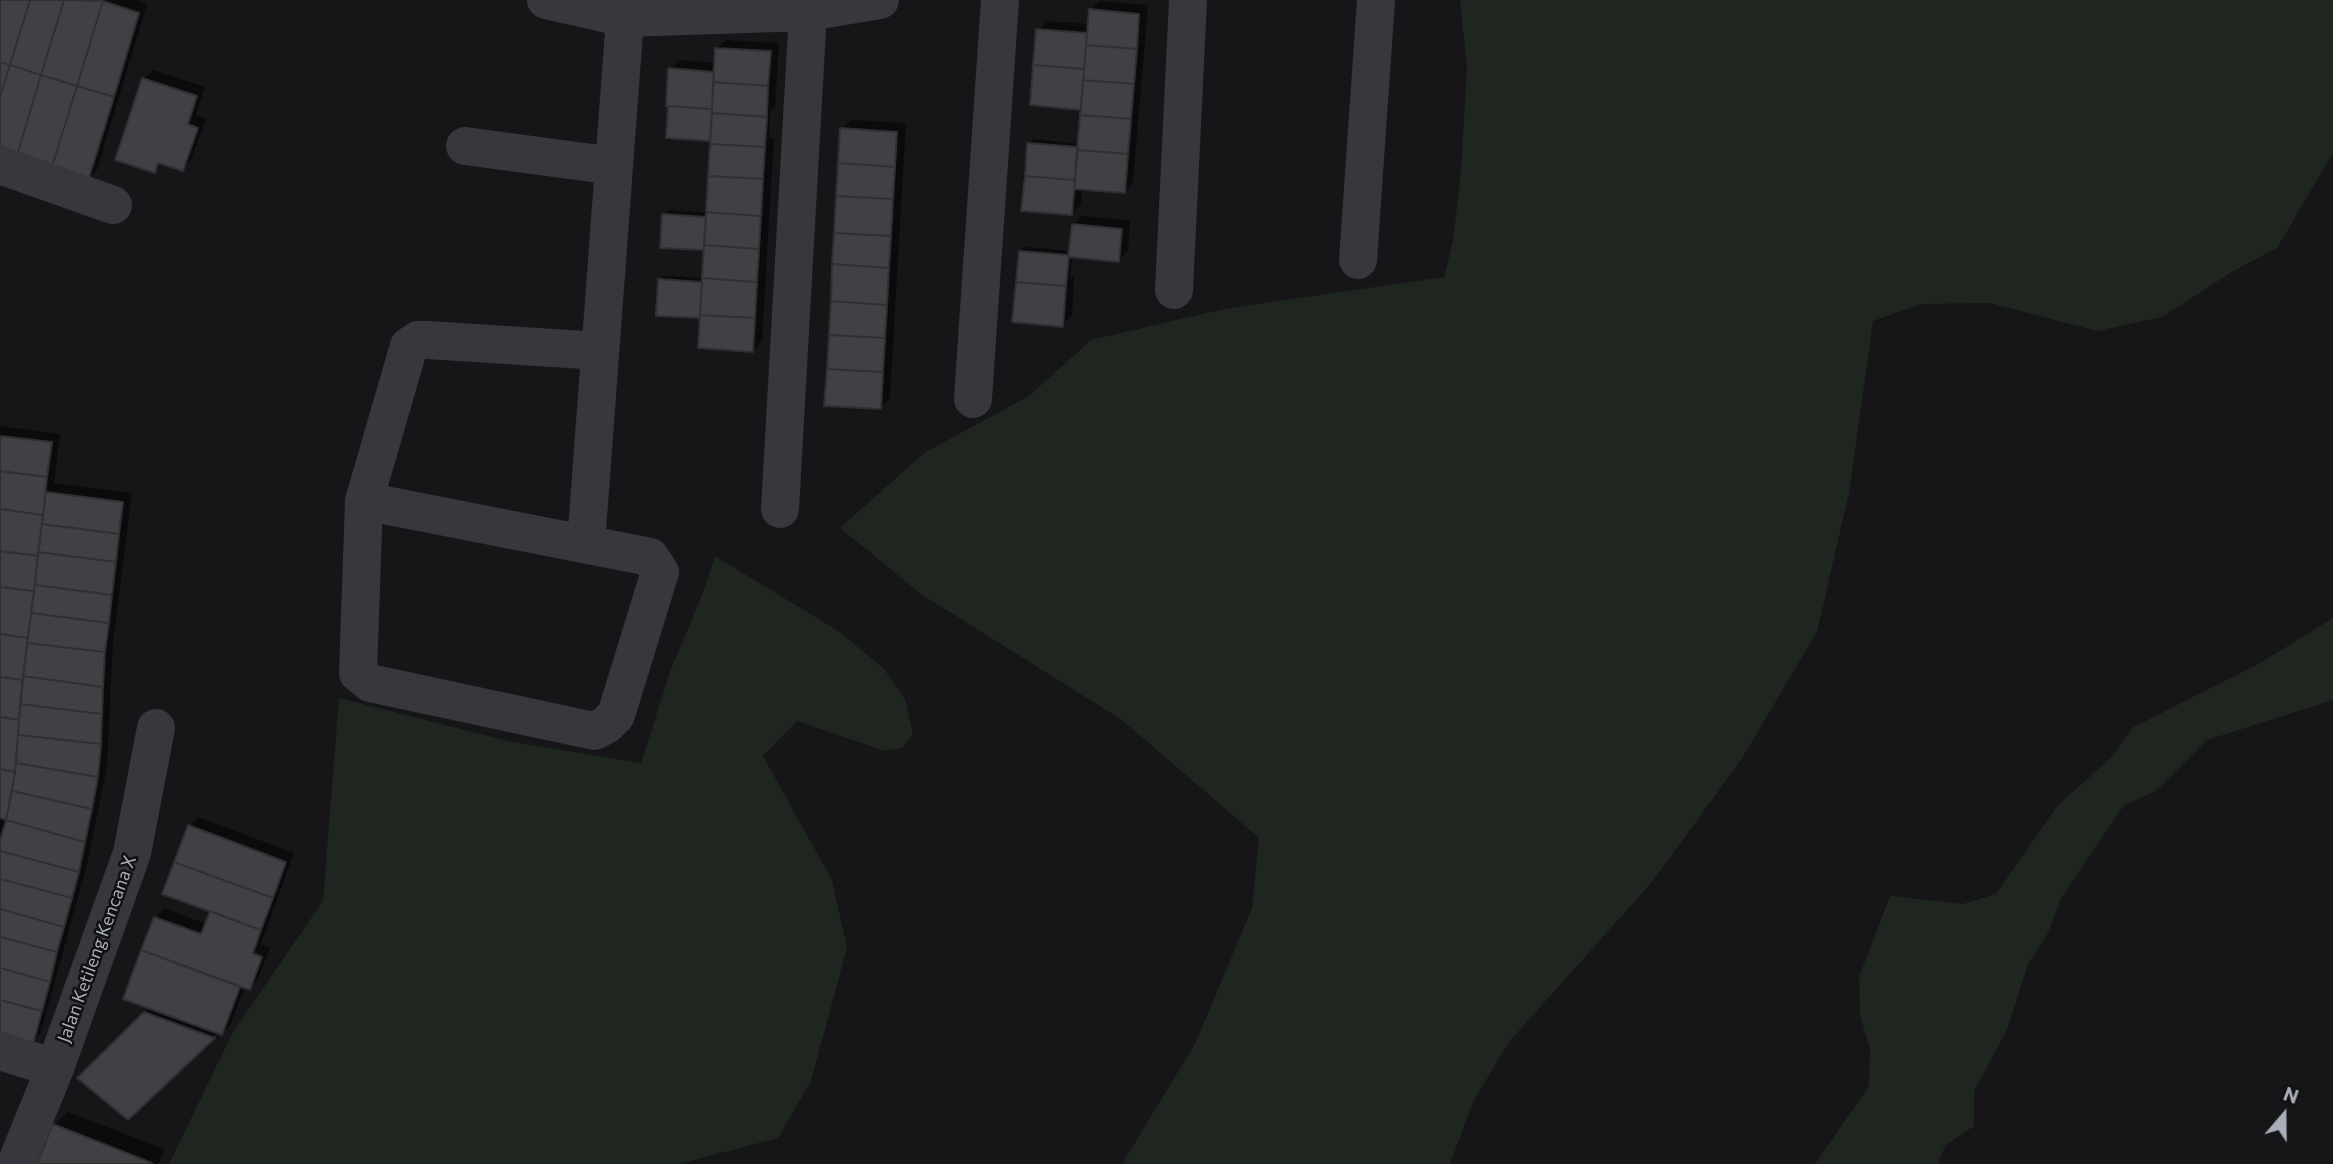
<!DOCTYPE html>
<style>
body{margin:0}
#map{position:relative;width:2333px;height:1164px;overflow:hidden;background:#161618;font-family:Commissioner,sans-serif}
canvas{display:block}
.north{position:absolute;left:2249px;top:1080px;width:70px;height:70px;-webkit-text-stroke:5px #111113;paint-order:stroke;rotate:20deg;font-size:19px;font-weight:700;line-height:28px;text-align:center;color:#a8adb8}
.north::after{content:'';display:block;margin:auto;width:24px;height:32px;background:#a8adb8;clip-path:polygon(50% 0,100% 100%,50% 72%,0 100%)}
</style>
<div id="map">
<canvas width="2333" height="1164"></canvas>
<div class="north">N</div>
</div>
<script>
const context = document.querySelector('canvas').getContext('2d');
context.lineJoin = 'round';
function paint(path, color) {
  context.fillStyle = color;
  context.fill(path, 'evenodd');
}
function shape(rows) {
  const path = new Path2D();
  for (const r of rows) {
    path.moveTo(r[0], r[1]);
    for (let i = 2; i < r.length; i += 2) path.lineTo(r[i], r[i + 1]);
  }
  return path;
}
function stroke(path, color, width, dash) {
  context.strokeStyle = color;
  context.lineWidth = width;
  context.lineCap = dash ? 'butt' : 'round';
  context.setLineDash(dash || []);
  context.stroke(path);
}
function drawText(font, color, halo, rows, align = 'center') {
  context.font = font + ' Commissioner,sans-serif';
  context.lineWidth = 5;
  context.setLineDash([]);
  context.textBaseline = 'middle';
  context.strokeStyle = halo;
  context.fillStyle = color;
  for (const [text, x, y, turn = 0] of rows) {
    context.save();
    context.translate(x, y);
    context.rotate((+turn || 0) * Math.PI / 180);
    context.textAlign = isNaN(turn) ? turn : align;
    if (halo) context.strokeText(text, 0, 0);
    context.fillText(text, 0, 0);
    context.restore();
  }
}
paint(shape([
 [1460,0,2333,0,2333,153,2277,248,2235,270,2162,317,2097,331,1990,303,1922,304,1873,321,1849,493,1817,632,1741,760,1652,882,1509,1042,1473,1102,1450,1164,1122,1164,1196,1042,1252,908,1259,838,1122,720,921,594,840,528,924,453,1029,396,1091,340,1224,309,1444,277,1453,241,1461,170,1467,68],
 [715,556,840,632,884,669,905,699,913,734,903,748,885,751,797,721,763,756,832,880,847,948,811,1081,778,1138,679,1164,169,1164,233,1032,323,901,339,698,512,742,641,763,671,669,702,595],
 [2333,618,2333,700,2207,740,2156,791,2124,805,2061,898,2048,933,2028,964,2007,1030,1974,1091,1974,1126,1945,1146,1938,1164,1815,1164,1869,1086,1870,1049,1860,1015,1859,977,1890,896,1963,904,1996,894,2058,805,2112,757,2132,728,2262,662]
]), '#1e261f');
paint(shape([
 [0,0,136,0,147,4,97,170,88,179],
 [1100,1,1148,5,1133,182,1124,192,1082,188,1081,204,1072,213,1029,143,1033,139,1080,144,1083,108,1038,30,1047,21,1089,24,1090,10],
 [726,40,779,43,775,106,770,111,769,138,774,138,762,341,753,350,702,317,660,280,664,276,704,278,706,245,664,215,668,210,708,213,715,141,668,137,670,69,679,60,717,63,717,49],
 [153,70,205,87,196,115,206,119,191,160,182,169,162,163,154,171,144,79],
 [851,120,906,123,890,398,881,407,842,129],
 [1082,216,1130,220,1128,251,1119,260,1072,256,1070,277,1074,277,1072,316,1062,325,1020,252,1024,247,1071,251,1073,225],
 [0,426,60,434,54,483,132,493,113,642,107,767,88,861,41,1032,32,1042,0,1033],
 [198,817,294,853,261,944,270,948,258,979,249,988,245,986,231,1024,222,1033,218,1032,128,1118,80,1078,151,1007,125,998,155,918,164,908,207,924,212,910,189,826],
 [68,1112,164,1149,159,1164,39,1164,54,1125]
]), '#0007');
const building = shape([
 [0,0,30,0,10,65,0,62,0,0],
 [30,0,64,0,41,75,10,65,30,0],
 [64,0,103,1,77,86,41,75,64,0],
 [103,1,139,13,114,97,77,86,103,1],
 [1089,9,1139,14,1137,49,1086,45,1089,9],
 [1036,29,1087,33,1084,69,1033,65,1036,29],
 [1086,45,1137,49,1134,84,1083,80,1086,45],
 [715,48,771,51,768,86,713,82,715,48],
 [0,62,10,65,0,97,0,62],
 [10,65,41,75,16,159,0,154,0,97,10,65],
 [1033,65,1084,69,1081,110,1030,105,1033,65],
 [668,68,714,72,712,109,666,106,668,68],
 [41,75,77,86,51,170,16,159,41,75],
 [142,78,197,96,188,124,198,128,183,171,158,163,155,173,115,160,142,78],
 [1083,80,1134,84,1131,119,1080,115,1083,80],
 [713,82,768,86,767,117,712,113,713,82],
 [77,86,114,97,88,181,51,170,77,86],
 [668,106,712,109,710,141,666,138,668,106],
 [712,113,767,117,765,147,710,144,712,113],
 [1080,115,1131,119,1128,154,1077,150,1080,115],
 [840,128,897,132,895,167,838,163,840,128],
 [1027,143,1078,147,1075,180,1025,176,1027,143],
 [710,144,765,147,763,179,708,176,710,144],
 [1077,150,1128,154,1125,193,1074,189,1077,150],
 [838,163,895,167,893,199,836,196,838,163],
 [708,176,763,179,761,216,706,212,708,176],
 [1025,176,1075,180,1072,215,1021,211,1025,176],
 [836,196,893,199,891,236,834,233,836,196],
 [706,212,761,216,759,249,704,245,706,212],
 [662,214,706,217,704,250,660,248,662,214],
 [1072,224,1122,229,1119,262,1068,257,1072,224],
 [834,233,891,236,889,268,832,264,834,233],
 [704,245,759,249,757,282,702,278,704,245],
 [1019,251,1069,255,1066,286,1016,282,1019,251],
 [832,264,889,268,887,305,831,301,832,264],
 [702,278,757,282,755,318,700,315,702,278],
 [658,279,702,282,700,318,656,316,658,279],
 [1016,282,1066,286,1063,327,1012,322,1016,282],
 [831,301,887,305,885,338,829,335,831,301],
 [700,315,755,318,753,352,698,348,700,315],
 [829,335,885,338,883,372,827,369,829,335],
 [827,369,883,372,881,409,824,406,827,369],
 [0,436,52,442,47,477,0,471,0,436],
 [0,471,47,477,43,515,0,509,0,471],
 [46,492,123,502,119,534,42,524,46,492],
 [0,509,43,515,38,556,0,551,0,509],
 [42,524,119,534,116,562,38,552,42,524],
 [0,551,38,556,34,591,0,587,0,551],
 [38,552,116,562,112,595,35,585,38,552],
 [35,585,112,595,109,623,31,613,35,585],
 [0,587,34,591,28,638,0,634,0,587],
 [31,613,109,623,105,652,27,643,31,613],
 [0,634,28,638,23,680,0,677,0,634],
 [27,643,105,652,103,687,23,676,27,643],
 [23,676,103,687,102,714,20,704,23,676],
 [0,677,23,680,19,720,0,717,0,677],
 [20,704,102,714,101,744,18,735,20,704],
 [0,717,19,720,15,772,0,769,0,717],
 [18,735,101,744,98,777,16,763,18,735],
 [16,763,98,777,92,809,12,791,16,763],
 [0,769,15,772,6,820,0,818,0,769],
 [12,791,92,809,85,842,6,820,12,791],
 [6,820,85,842,79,872,0,851,0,841,6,820],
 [188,825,286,862,273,898,174,862,188,825],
 [0,851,79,872,72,898,0,879,0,851],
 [174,862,273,898,261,930,162,894,174,862],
 [0,879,72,898,64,927,0,909,0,879],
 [0,909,64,927,57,952,0,937,0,909],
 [210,911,261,930,253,953,262,957,250,990,141,950,154,917,201,934,210,911],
 [0,937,57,952,50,982,0,968,0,937],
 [141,950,240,987,222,1035,123,999,141,950],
 [0,968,50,982,42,1011,0,1000,0,968],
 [0,1000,42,1011,33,1044,0,1035,0,1000],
 [144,1012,215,1038,128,1120,77,1078,144,1012],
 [53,1124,152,1163,151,1164,37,1164,53,1124]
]);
paint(building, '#404145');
stroke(building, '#303034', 2);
stroke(shape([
 [546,0,625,18,808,12,880,0],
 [465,146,614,166],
 [0,165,113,205],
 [1358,260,1376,0],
 [1174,290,1188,0],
 [973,399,1000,0],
 [364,501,650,557,660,572,616,715,606,725,594,731,370,683,358,673,364,501,409,346,418,340,428,340,600,351],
 [780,509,808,12],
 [586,544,625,18],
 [0,1051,55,1068],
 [16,1164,55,1068,132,853,156,728]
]), '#37383d', 38);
drawText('18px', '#a8adb8', '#111113', [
 ["Jalan Ketileng Kencana X",97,949,-70]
]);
</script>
